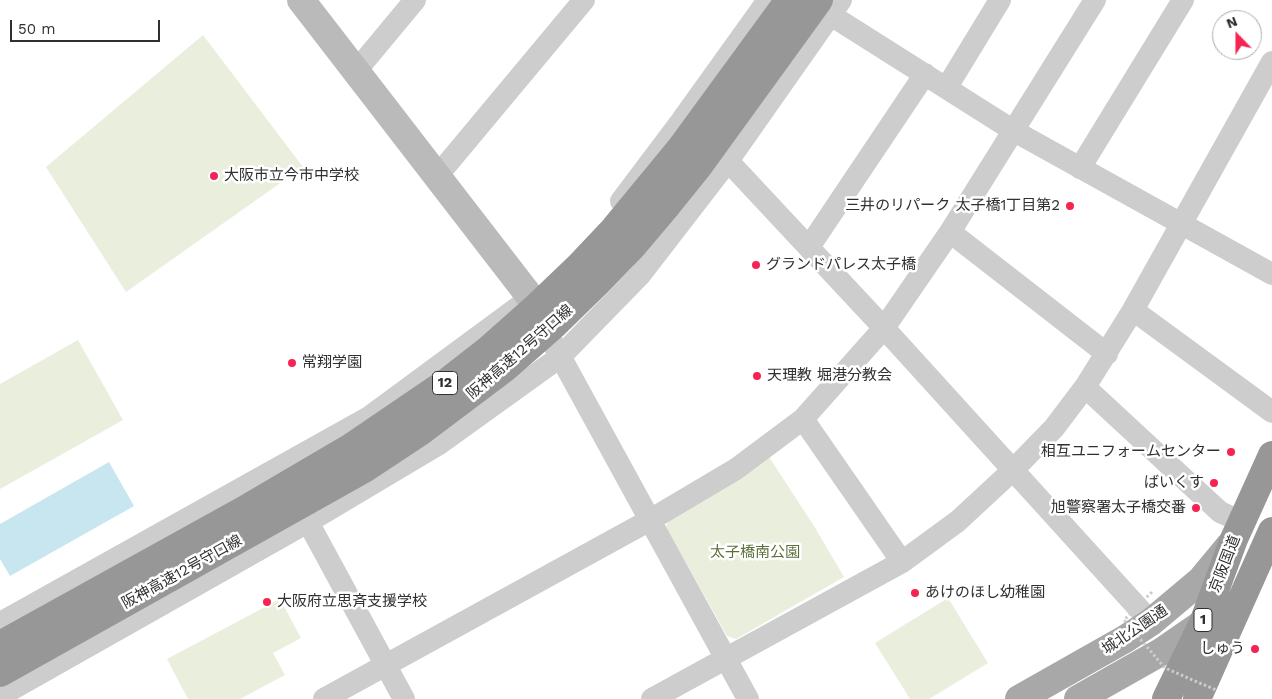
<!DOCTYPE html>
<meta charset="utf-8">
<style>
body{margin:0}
#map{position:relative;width:1272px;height:699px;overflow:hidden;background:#fff;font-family:"Work Sans",sans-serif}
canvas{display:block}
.north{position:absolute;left:1212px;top:10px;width:50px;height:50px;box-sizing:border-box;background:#fff;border:1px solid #acacac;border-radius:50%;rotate:338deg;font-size:14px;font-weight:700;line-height:20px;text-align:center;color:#303030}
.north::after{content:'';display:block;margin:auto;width:18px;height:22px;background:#f52453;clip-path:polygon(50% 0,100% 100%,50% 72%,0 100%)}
.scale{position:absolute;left:10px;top:20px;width:150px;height:22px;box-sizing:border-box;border:2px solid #303030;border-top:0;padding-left:6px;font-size:15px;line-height:18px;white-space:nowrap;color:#303030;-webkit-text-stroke:4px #fff;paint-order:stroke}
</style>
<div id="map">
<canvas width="1272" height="699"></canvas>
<div class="north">N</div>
<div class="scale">50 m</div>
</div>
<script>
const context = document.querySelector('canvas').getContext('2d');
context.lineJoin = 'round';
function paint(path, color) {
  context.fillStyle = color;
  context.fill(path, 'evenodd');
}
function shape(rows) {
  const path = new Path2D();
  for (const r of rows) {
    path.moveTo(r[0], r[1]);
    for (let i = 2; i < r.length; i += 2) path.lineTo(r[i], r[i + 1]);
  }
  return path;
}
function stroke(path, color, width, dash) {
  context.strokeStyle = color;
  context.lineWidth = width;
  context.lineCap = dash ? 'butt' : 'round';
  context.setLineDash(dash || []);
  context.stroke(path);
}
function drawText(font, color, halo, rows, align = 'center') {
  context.font = font + ' "Work Sans","Noto Sans JP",sans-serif';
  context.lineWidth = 5;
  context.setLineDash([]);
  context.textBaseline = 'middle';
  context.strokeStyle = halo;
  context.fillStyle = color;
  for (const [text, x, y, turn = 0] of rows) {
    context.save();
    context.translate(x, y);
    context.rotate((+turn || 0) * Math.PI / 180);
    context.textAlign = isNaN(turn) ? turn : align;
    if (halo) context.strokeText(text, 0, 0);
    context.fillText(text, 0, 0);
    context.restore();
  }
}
paint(shape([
 [203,35,303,167,126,292,46,167],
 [78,340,123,420,0,489,0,384],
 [769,457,814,526,844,577,736,639,727,636,666,527,669,519],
 [948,598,988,663,929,699,910,699,875,643],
 [280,599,301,638,273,653,285,675,240,699,188,699,167,659]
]), '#e9eedd');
paint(shape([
 [109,462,134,506,10,576,0,559,0,524]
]), '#c8e6ef');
stroke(shape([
 [818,7,1014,131,1272,274],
 [356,71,415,0],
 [947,87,1000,0],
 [728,161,884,328,1151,622],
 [1080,168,1183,0],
 [438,175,584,0],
 [621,201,682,120,768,0],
 [950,232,1107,354],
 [809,247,925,74],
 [1133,310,1272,412],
 [554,345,748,699],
 [1085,387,1220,512,1242,522],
 [803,419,902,562],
 [308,522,404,699],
 [0,623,369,417,525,302],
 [0,696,308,522,439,444,560,357,640,275,728,161,841,0],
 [324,699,650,520,736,469,803,419,884,328,950,232,1095,0],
 [652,699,902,562,958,521,1013,470,1054,428,1085,387,1133,310,1272,62]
]), '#cdcdcd', 22);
stroke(shape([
 [301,0,531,298]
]), '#bababa', 28);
stroke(shape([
 [1019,699,1125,639,1151,622,1201,580,1230,545],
 [1078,699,1161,652,1203,623,1209,616]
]), '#a8a8a8', 28);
stroke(shape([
 [1166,699,1203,623,1234,539,1272,455],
 [1197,699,1272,531]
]), '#979797', 28);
stroke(shape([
 [1152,592,1124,620,1165,668,1216,690]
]), '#cdcdcd', 3, [2.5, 2.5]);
stroke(shape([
 [0,645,242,511,351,447,448,381,489,349,534,309,579,266,614,229,680,149,789,0],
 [0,673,364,469,420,432,505,368,554,325,597,283,632,247,665,208,698,167,819,0]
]), '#979797', 28);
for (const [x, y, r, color] of [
 [214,176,5,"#f52453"],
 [1070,206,5,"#f52453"],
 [756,265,5,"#f52453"],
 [292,363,5,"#f52453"],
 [757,376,5,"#f52453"],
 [1231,452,5,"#f52453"],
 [1214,483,5,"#f52453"],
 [1196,508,5,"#f52453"],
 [915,593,5,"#f52453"],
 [267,602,5,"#f52453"],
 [1255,649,5,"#f52453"]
]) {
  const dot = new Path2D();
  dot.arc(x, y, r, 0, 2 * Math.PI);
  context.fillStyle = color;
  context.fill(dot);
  stroke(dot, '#fff', 2);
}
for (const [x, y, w] of [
 [445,383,25],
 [1203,620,18]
]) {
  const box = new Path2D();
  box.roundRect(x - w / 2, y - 11.5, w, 23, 4);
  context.fillStyle = '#fff';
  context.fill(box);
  stroke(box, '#303030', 1);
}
drawText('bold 14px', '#303030', null, [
 ["12",445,383],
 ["1",1203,620]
]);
drawText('15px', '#303030', '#fff', [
 ["大阪市立今市中学校",224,176],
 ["三井のリパーク 太子橋1丁目第2",1060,206,"right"],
 ["グランドパレス太子橋",766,265],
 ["常翔学園",302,363],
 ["天理教 堀港分教会",767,376],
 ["相互ユニフォームセンター",1221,452,"right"],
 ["ばいくす",1204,483,"right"],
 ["旭警察署太子橋交番",1186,508,"right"],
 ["あけのほし幼稚園",925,593],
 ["大阪府立思斉支援学校",277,602],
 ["しゅう",1245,649,"right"]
], 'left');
drawText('15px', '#303030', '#fff', [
 ["阪神高速12号守口線",520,352,-41],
 ["京阪国道",1225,564,-69],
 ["阪神高速12号守口線",182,572,-29],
 ["城北公園通",1135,630,-34]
]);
drawText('15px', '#5b7039', '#fff', [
 ["太子橋南公園",755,553]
]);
</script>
